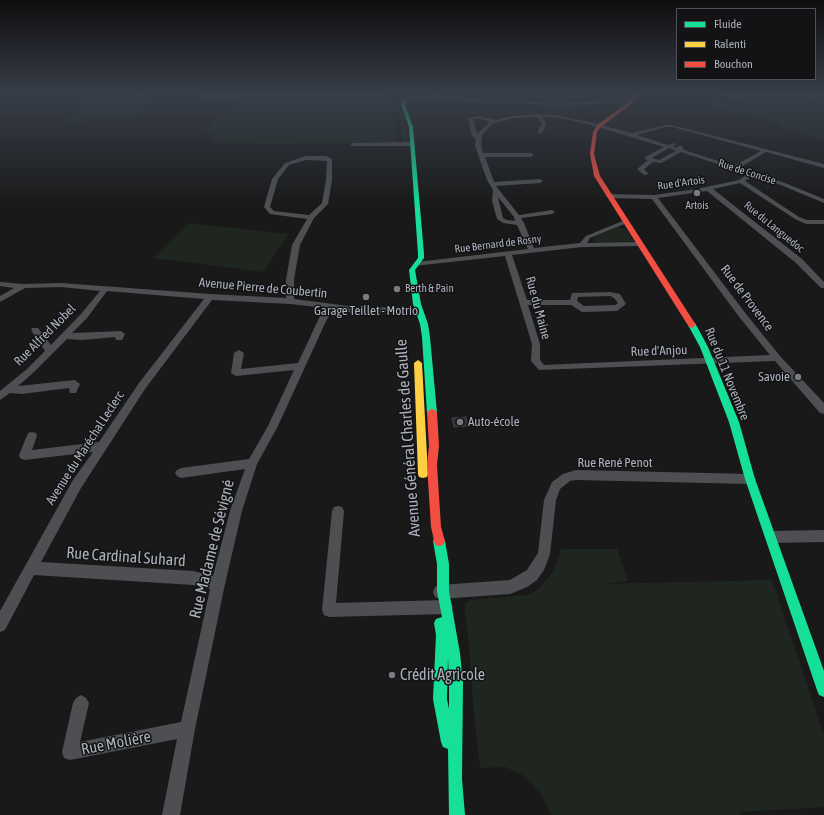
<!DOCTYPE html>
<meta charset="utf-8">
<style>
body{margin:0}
#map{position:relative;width:824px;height:815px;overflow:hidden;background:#191919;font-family:"Asap Condensed",sans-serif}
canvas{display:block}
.legend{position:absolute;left:676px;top:8px;width:140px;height:72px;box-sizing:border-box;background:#131315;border:1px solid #4f5257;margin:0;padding:5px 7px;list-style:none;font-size:12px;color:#aab1ba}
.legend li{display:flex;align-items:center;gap:8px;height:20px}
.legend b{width:20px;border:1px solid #4f5257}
</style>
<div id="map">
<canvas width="824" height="815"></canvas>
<ul class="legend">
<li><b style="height:5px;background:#16e098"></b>Fluide</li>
<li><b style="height:5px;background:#ffcf43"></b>Ralenti</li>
<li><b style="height:5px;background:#f24e42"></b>Bouchon</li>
</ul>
</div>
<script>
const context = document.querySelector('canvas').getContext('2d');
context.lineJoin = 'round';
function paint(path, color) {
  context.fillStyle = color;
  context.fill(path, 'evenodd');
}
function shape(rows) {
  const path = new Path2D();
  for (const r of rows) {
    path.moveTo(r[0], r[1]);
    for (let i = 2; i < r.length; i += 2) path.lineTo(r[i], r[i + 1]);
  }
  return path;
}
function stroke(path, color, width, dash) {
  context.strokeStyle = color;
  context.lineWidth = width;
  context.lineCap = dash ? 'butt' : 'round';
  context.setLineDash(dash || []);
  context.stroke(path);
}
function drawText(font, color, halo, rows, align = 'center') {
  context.font = font + ' "Asap Condensed",sans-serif';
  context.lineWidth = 3;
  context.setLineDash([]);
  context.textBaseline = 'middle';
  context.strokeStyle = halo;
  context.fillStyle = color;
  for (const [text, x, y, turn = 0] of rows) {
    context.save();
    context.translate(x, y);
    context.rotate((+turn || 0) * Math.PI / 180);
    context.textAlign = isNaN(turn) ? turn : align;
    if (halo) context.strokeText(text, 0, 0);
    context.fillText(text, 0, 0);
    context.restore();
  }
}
paint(shape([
 [744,95,824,95,824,103,808,101,807,106,792,104,785,101,743,96]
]), '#232325');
paint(shape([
 [138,95,148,95,144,109,133,118,109,120,110,117,84,118,80,124,66,123,86,101,135,98],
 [202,95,387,95,395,119,396,143,272,144,212,143,212,137,205,129,237,105,239,99,200,100],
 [720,95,738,95,782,101,790,105,808,108,824,109,824,141,780,127,781,123,712,107,709,101,750,108,750,105],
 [395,104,398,104,407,127,407,143,403,144,402,140,401,120],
 [188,223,289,234,263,272,153,258],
 [618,227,626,229,634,241,603,243,596,242,593,240,593,238],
 [561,549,617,549,628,581,602,584,772,580,824,735,824,807,740,812,741,815,551,815,540,791,522,775,506,767,480,768,473,705,469,643,465,612,465,604,471,600,528,595,537,590,553,573]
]), '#1f261f');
const building = shape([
 [466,417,468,426,454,427,452,418,466,417]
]);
paint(building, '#313131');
stroke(building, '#414345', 1);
paint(shape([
 [434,95,450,98,553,103,632,101,634,102,632,103,553,105,450,100,434,97,407,100,405,99,434,95],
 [539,114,555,115,589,122,632,133,665,125,672,125,824,164,824,168,766,152,739,168,785,183,824,199,824,203,781,185,753,176,745,181,799,217,807,220,824,220,824,224,806,224,795,219,740,183,713,189,802,259,824,282,824,288,821,288,796,263,707,191,658,198,746,314,780,356,824,403,824,414,820,413,775,361,539,370,531,361,532,344,505,256,414,266,413,264,417,262,528,249,517,225,503,223,497,219,492,201,493,190,487,180,475,146,476,139,472,136,468,118,477,116,496,120,513,116,539,114],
 [537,117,542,124,537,132,540,134,543,132,546,124,542,117,555,117,588,124,664,147,645,157,645,159,648,160,637,169,644,175,649,174,644,169,653,162,661,163,681,152,748,174,739,180,697,189,654,195,609,194,606,196,609,198,652,199,740,318,770,355,544,365,540,360,540,344,528,305,571,305,582,312,617,311,626,304,620,294,610,292,575,293,572,293,570,300,527,300,512,255,582,247,639,246,643,244,639,242,587,243,590,238,627,223,627,221,625,220,586,236,580,243,534,248,524,223,521,218,552,214,555,212,552,210,519,215,496,186,540,183,543,181,540,179,494,182,485,157,531,157,534,155,531,153,483,153,481,146,482,135,492,124,513,118,537,117],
 [477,118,490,122,477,134,473,119,477,118],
 [665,127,672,127,761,151,734,166,684,150,682,146,678,146,678,148,673,146,676,144,675,143,668,145,637,135,665,127],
 [669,148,676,151,659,160,652,158,669,148],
 [498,197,514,217,515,221,507,220,503,218,498,197],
 [610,296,614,298,618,303,615,305,584,306,577,301,578,297,610,296],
 [353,143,412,142,415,144,412,146,351,146,351,144,353,143],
 [306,156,326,156,332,159,332,180,328,204,314,218,300,245,294,280,294,299,356,307,419,308,423,311,419,314,356,313,333,310,327,319,277,428,257,464,242,511,225,584,195,729,180,815,162,815,177,739,70,760,64,758,62,752,73,703,76,698,81,695,86,698,89,703,80,742,181,722,210,589,193,585,34,575,5,630,0,632,0,611,73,480,93,452,24,460,20,458,19,455,28,433,32,432,36,433,37,436,32,450,99,442,139,383,204,299,107,291,87,318,72,333,121,331,125,334,122,340,116,340,115,337,83,340,67,339,33,373,18,386,75,380,80,384,76,393,70,393,69,388,22,394,10,393,0,400,0,391,27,369,45,351,31,330,32,328,38,328,51,345,81,314,100,291,61,287,25,288,0,302,0,296,14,288,0,286,0,282,23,284,61,283,210,294,286,298,286,280,292,245,307,219,270,214,264,207,272,179,285,163,306,156],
 [306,160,327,161,326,180,322,203,309,215,274,211,270,207,278,179,289,165,306,160],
 [212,300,290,304,326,308,319,318,298,363,241,369,244,353,239,350,234,353,231,373,236,376,294,370,268,426,249,459,181,468,177,470,175,473,177,476,181,478,245,469,230,511,213,576,193,571,41,562,81,488,145,389,212,300],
 [576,470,750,474,754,476,756,479,754,482,750,484,576,480,570,481,560,489,556,500,550,554,544,570,537,580,527,587,510,594,440,599,435,597,433,592,435,587,440,585,510,580,527,570,538,553,544,500,552,482,563,474,576,470],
 [338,506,342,507,344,511,336,603,446,600,451,602,453,607,451,612,446,614,329,617,324,615,322,610,332,511,334,507,338,506],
 [824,530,824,542,771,543,767,541,765,537,767,533,771,531,824,530]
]), '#4d4f52');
paint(shape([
 [404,100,406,101,405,105,413,127,424,254,424,258,415,270,421,304,428,324,430,337,437,413,435,416,432,417,429,416,427,413,422,337,420,324,413,304,409,270,418,258,418,254,409,127,401,105,402,101,404,100],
 [692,322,695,323,708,347,739,422,755,479,824,671,824,697,819,695,817,690,745,479,729,422,700,347,688,325,692,322],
 [439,536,443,537,445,541,449,564,449,591,460,653,463,683,462,779,465,815,449,815,448,749,443,747,441,742,433,699,436,635,434,623,436,619,442,617,437,591,437,564,433,541,435,537,439,536],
 [448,658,449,683,449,709,447,699,448,658]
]), '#16e098');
paint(shape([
 [418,360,422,363,428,474,427,477,423,478,419,477,418,474,414,363,418,360]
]), '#ffcf43');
paint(shape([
 [634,95,638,95,633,103,601,127,597,132,594,154,600,176,696,325,692,328,689,327,594,176,590,154,593,132,597,125,630,101,634,95],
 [432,409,435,410,437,413,439,446,437,465,441,527,445,541,443,545,439,546,435,545,431,527,427,465,429,446,427,413,429,410,432,409]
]), '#f24e42');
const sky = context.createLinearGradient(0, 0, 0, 209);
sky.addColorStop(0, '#0e0e0e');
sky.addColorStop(0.45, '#383e49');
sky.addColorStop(1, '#383e4900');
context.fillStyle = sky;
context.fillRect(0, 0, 824, 209);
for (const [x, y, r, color] of [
 [697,193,4,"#777c82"],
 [397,289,4,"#777c82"],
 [366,297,4,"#777c82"],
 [798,377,4,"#777c82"],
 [460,422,4,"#777c82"],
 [392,675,4,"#777c82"]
]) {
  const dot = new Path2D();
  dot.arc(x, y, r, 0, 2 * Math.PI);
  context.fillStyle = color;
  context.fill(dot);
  stroke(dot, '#131315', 1.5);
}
drawText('11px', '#aab1ba', '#131315', [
 ["Rue de Concise",747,172,18],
 ["Rue d'Artois",681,183,-8],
 ["Rue du Languedoc",774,227,39],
 ["Rue Bernard de Rosny",498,244,-7]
]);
drawText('11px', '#aab1ba', '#131315', [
 ["Artois",697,206],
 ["Berth & Pain",405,289,"left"]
]);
drawText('13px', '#aab1ba', '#131315', [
 ["Avenue Pierre de Coubertin",263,288,5],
 ["Rue de Provence",747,298,53],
 ["Rue du Maine",538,308,75],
 ["Rue Alfred Nobel",45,335,-45],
 ["Rue d'Anjou",659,351,-2],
 ["Rue du 11 Novembre",727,374,68],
 ["Avenue du Maréchal Leclerc",85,448,-57],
 ["Rue René Penot",615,463]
]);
drawText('13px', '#aab1ba', '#131315', [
 ["Garage Teillet - Motrio",366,311],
 ["Savoie",790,377,"right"],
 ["Auto-école",468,422,"left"]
]);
drawText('16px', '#aab1ba', '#131315', [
 ["Avenue Général Charles de Gaulle",408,438,-94],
 ["Rue Madame de Sévigné",212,549,-76],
 ["Rue Cardinal Suhard",126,557,4],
 ["Rue Molière",116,743,-11]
]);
drawText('16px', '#aab1ba', '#131315', [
 ["Crédit Agricole",400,675]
], 'left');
</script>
